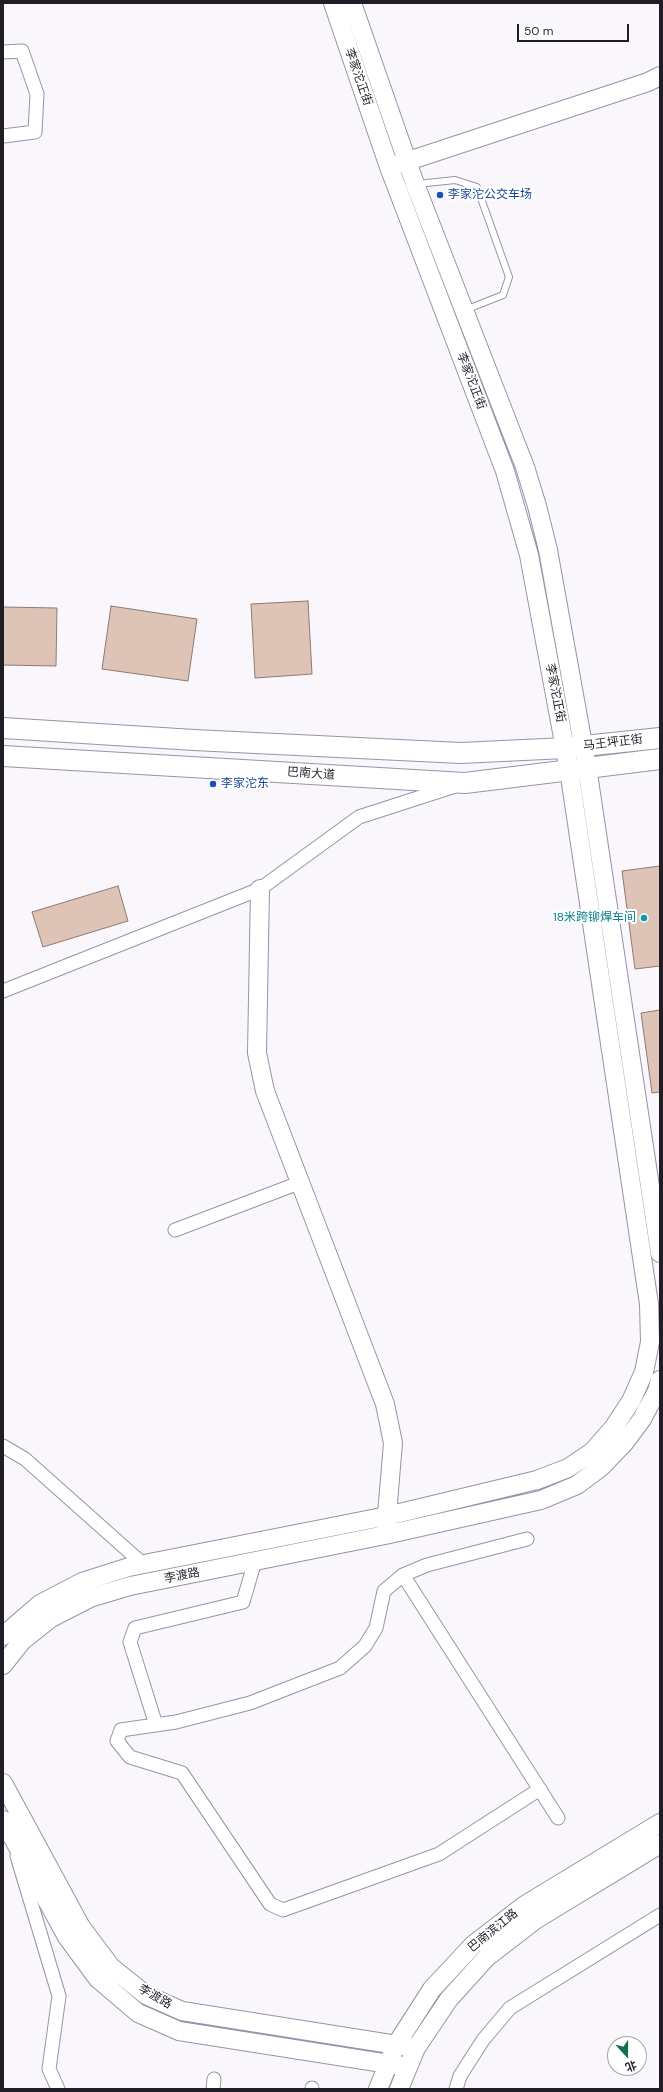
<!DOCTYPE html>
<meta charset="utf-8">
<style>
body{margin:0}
#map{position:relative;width:663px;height:2092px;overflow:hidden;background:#f9f7fc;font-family:"DM Sans","Noto Sans SC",sans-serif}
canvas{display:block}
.frame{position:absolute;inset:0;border:4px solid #211d26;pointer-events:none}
.north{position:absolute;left:607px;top:2036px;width:40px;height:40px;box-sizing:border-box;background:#fff;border:1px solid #a6a5a8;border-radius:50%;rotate:159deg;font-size:11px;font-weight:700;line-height:16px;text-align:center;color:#211d26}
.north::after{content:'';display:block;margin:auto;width:14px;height:18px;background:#107249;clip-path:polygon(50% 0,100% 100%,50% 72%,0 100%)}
.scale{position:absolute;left:517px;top:24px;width:112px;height:18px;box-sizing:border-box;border:2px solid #211d26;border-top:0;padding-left:5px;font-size:12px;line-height:14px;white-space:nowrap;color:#211d26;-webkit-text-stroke:3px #fff;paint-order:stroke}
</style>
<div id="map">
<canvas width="663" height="2092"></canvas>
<div class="frame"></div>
<div class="north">北</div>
<div class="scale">50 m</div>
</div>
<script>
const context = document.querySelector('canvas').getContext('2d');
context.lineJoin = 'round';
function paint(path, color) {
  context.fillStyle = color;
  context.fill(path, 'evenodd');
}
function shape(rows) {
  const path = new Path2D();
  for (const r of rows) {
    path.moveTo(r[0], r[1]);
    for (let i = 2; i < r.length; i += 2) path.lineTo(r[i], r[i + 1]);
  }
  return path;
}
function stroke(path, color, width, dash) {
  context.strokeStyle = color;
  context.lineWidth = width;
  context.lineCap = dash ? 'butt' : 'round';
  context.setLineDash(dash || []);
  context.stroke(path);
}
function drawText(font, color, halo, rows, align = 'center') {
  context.font = font + ' "DM Sans","Noto Sans SC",sans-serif';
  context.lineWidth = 4;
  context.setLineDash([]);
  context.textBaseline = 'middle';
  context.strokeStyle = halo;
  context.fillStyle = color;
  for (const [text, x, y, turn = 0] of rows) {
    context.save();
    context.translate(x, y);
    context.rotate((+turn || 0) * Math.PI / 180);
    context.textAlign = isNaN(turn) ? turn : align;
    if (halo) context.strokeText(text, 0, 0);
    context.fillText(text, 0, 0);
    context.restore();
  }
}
const building = shape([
 [308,601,312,674,255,678,251,604,308,601],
 [111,606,197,619,188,681,102,669,111,606],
 [3,607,57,608,56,666,3,665,3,607],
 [660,866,660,966,635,969,622,871,660,866],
 [118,886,128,921,43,947,32,912,118,886],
 [660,1010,660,1092,652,1093,641,1013,660,1010]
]);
paint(building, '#dec4b7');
stroke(building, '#91796e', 1);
const lane = shape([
 [417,184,455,180,477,187,509,277,503,295,465,310]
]);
const street = shape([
 [3,52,22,51,37,94,35,132,3,136],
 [3,991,260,889,359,817,455,786],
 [175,1230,299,1183],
 [3,1446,25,1459,143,1564],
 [527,1539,427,1565,403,1575,384,1591,376,1628,365,1646,340,1668,250,1703,176,1722,121,1730,117,1741,130,1757,182,1773,270,1904,283,1910,439,1854,540,1789],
 [403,1575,558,1818],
 [156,1725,130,1642,135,1628,243,1602,255,1561],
 [17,1856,59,1996,49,2069,58,2089],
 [213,2089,214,2079],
 [312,2089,312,2088],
 [456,2089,460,2076,483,2040,510,2008,660,1915]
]);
const secondary = shape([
 [352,3,415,184,525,467,537,506,548,550,587,767,660,1253],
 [396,165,648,82,660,76],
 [260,889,257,1053,265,1091,385,1404,393,1443,386,1526],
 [3,1636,40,1604,82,1582,129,1567,387,1516,537,1480,568,1468,592,1452,614,1427,631,1401,644,1372,650,1342,649,1304,569,770,529,555,505,471,389,167,333,3],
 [3,1665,22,1641,51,1618,90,1598,130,1586,385,1535,541,1500,577,1485,601,1467,625,1442,642,1419,657,1391,660,1380],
 [3,1783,81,1927,111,1967,146,1995,182,2011,416,2048],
 [3,1820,67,1937,98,1979,138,2013,179,2031,408,2067],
 [378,2089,396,2045,432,1989,473,1945,525,1905,660,1823],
 [399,2089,416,2048,449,1999,487,1957,535,1920,660,1844]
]);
const primary = shape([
 [3,728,194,740,461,753,565,748,660,738],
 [3,756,465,783,660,759]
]);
stroke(lane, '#9a91a8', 8);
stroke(street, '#9a91a8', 15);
stroke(secondary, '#9a91a8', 20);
stroke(primary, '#9a91a8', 22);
stroke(lane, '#fff', 6);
stroke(street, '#fff', 13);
stroke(secondary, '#fff', 18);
stroke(primary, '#fff', 20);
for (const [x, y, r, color] of [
 [440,195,4,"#1a4fb4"],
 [213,784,4,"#1a4fb4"],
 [644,918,4,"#0f9aa8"]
]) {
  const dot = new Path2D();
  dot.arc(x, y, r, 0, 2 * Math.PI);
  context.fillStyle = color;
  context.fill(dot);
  stroke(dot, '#fff', 1.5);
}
drawText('12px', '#211d26', '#fff', [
 ["李家沱正街",358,77,71],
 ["李家沱正街",471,381,69],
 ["李家沱正街",555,693,79],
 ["马王坪正街",613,743,-7],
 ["巴南大道",311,774,4],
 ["李渡路",182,1576,-11],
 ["巴南滨江路",493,1931,-39],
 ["李渡路",155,1997,29]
]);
drawText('12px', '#164399', '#fff', [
 ["李家沱公交车场",448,195],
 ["李家沱东",221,784]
], 'left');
drawText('12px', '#0d838f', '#fff', [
 ["18米跨铆焊车间",636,918]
], 'right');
</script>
